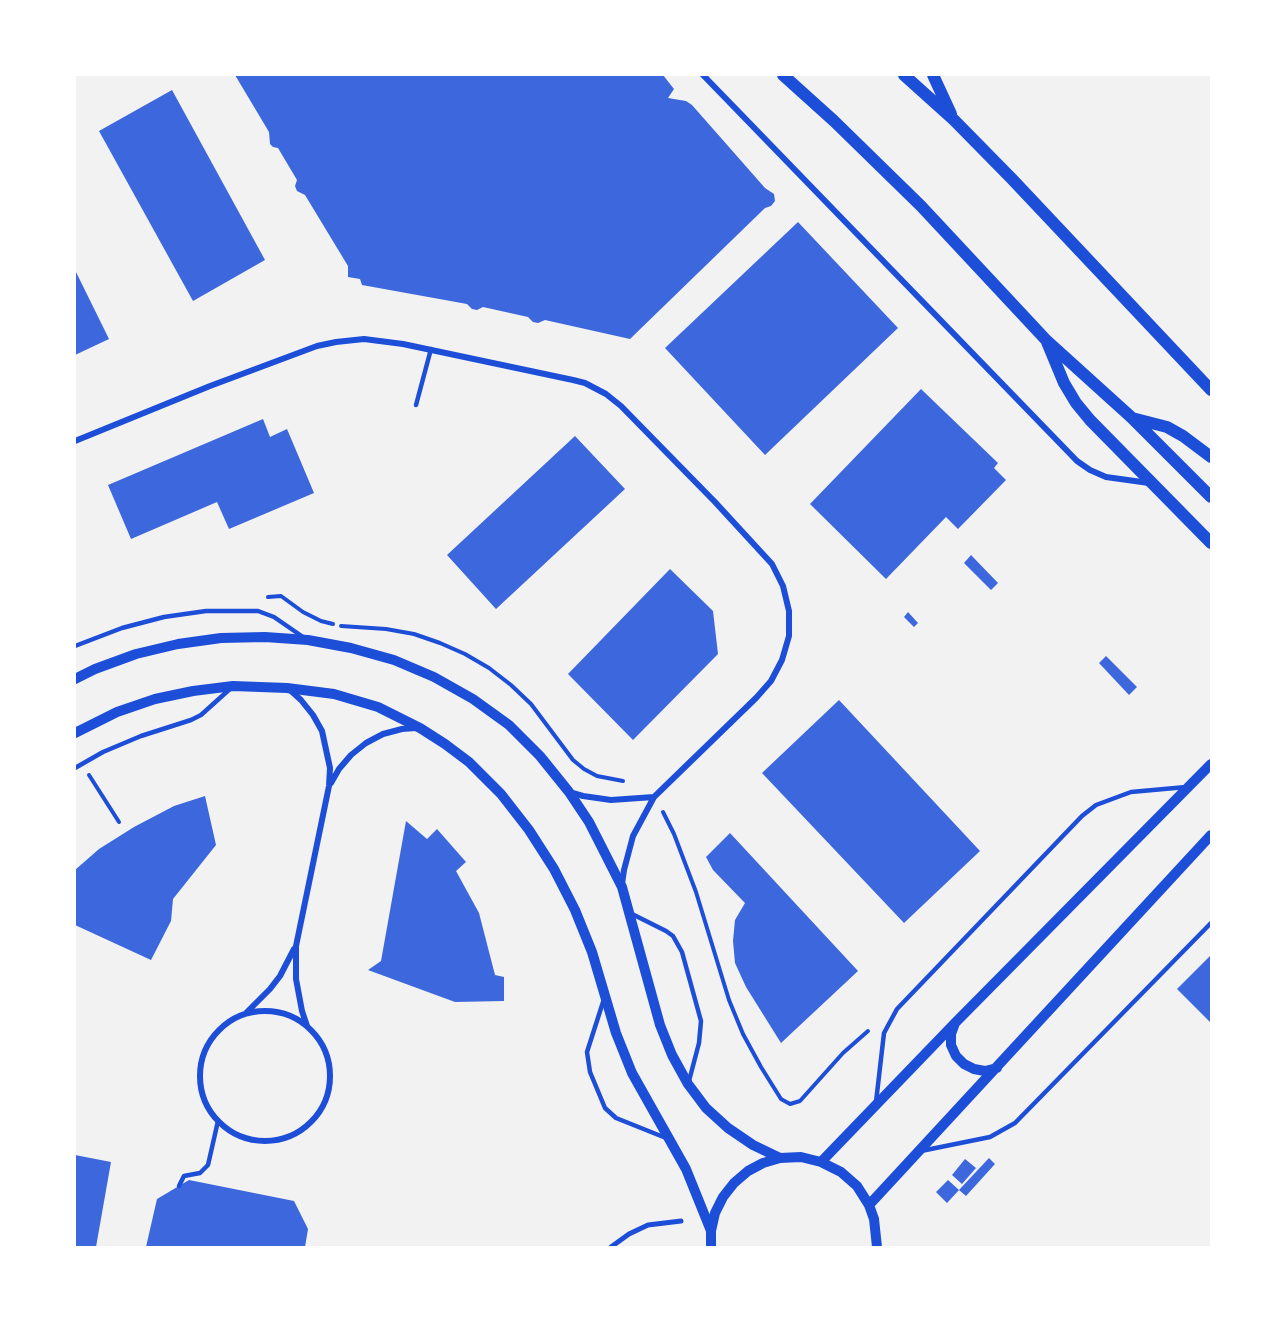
<!DOCTYPE html>
<style>
body{margin:0}
#map{position:relative;width:1286px;height:1322px;overflow:hidden;background:#f2f2f2;font-family:"Noto Sans",sans-serif}
canvas{display:block}
.frame{position:absolute;inset:0;border:76px solid #fff;pointer-events:none}
</style>
<div id="map">
<canvas width="1286" height="1322"></canvas>
<div class="frame"></div>
</div>
<script>
const context = document.querySelector('canvas').getContext('2d');
context.lineJoin = 'round';
function paint(path, color) {
  context.fillStyle = color;
  context.fill(path, 'evenodd');
}
function shape(rows) {
  const path = new Path2D();
  for (const r of rows) {
    if (r.length === 3) {
      path.moveTo(r[0] + r[2], r[1]);
      path.arc(r[0], r[1], r[2], 0, 2 * Math.PI);
      continue;
    }
    path.moveTo(r[0], r[1]);
    for (let i = 2; i < r.length; i += 2) path.lineTo(r[i], r[i + 1]);
  }
  return path;
}
function stroke(path, color, width, dash) {
  context.strokeStyle = color;
  context.lineWidth = width;
  context.lineCap = dash ? 'butt' : 'round';
  context.setLineDash(dash || []);
  context.stroke(path);
}
paint(shape([
 [235,75,663,75,674,89,668,98,686,101,692,105,765,188,774,194,775,201,771,206,765,208,630,339,545,320,538,323,533,322,528,317,483,307,477,310,472,309,467,304,362,285,360,279,348,277,348,266,305,195,297,191,295,186,297,180,278,148,273,147,270,144,269,132],
 [172,90,265,260,193,301,99,131],
 [798,222,898,328,765,455,665,348],
 [75,270,109,339,75,355],
 [921,389,998,463,994,468,1006,480,958,529,946,517,886,579,810,504],
 [263,419,270,437,287,429,314,493,229,529,217,502,131,539,108,485],
 [575,436,625,489,496,609,447,555],
 [971,555,998,583,991,590,964,563],
 [670,569,713,611,718,654,633,740,568,674],
 [908,612,918,623,914,627,904,617],
 [1106,656,1137,687,1129,695,1099,663],
 [839,700,980,851,904,923,762,773],
 [205,796,216,845,173,899,171,921,151,960,75,925,75,870,99,849,134,827,174,806],
 [406,821,427,839,437,829,466,862,456,871,479,913,495,975,504,977,504,1001,455,1002,368,970,381,961],
 [730,833,858,971,781,1043,746,987,735,963,733,941,735,920,745,903,713,870,706,857],
 [1211,955,1211,1023,1177,989],
 [75,1155,111,1162,96,1247,75,1247],
 [989,1158,995,1164,966,1196,959,1190],
 [965,1159,976,1168,962,1184,952,1175],
 [189,1180,294,1201,308,1229,305,1247,146,1247,157,1199],
 [948,1180,959,1190,947,1203,936,1192]
]), '#3d67dc');
stroke(shape([
 [268,597,281,596,303,612,321,621,333,624],
 [341,626,386,629,414,634,440,643,465,654,489,668,511,685,531,704,573,760,584,769,597,776,623,781],
 [89,775,119,822],
 [663,812,674,834,696,892,729,1000,743,1034,761,1067,781,1099,790,1104,800,1101,843,1053,868,1031]
]), '#1d4ed8', 4);
stroke(shape([
 [416,405,431,349],
 [75,646,122,628,164,617,206,611,258,611,274,617,303,637],
 [75,768,103,752,141,736,191,720,201,715,231,688],
 [632,914,666,931,673,936,682,952,701,1021,699,1043,689,1081],
 [604,999,587,1052,590,1072,605,1108,616,1118,666,1138],
 [876,1102,884,1033,897,1009,1082,816,1096,805,1131,792,1186,787],
 [921,1151,990,1137,1015,1123,1211,923],
 [179,1186,184,1176,200,1173,208,1165,218,1121]
]), '#1d4ed8', 4.5);
stroke(shape([
 [611,1247,629,1234,648,1225,681,1221]
]), '#1d4ed8', 5);
stroke(shape([
 [703,75,1077,461,1090,470,1106,477,1149,483],
 [75,441,210,386,317,346,336,342,364,339,403,344,573,380,585,383,606,394,621,406,715,502,772,564,783,586,789,611,789,636,782,660,771,681,756,698,654,797,633,836,624,870,622,884],
 [290,690,301,700,313,715,322,731,330,768,329,786,296,946,296,979,302,1011,307,1026],
 [331,783,339,769,351,755,366,743,383,734,402,729,416,728],
 [569,792,583,796,611,800,654,797],
 [265,1076,65],
 [247,1012,270,989,280,976,294,949]
]), '#1d4ed8', 6);
stroke(shape([
 [75,679,95,669,136,654,178,644,221,638,265,637,308,640,351,648,394,660,434,677,473,699,509,725,540,756,569,792,589,822,622,887,660,1025,672,1055,688,1084,706,1108,728,1128,753,1145,780,1158],
 [75,733,117,712,155,699,193,691,233,686,287,688,334,694,378,707,420,728,445,744,469,762,501,794,529,830,554,869,575,910,592,952,616,1033,632,1073,686,1169,711,1231],
 [955,1023,951,1034,951,1045,956,1056,964,1064,974,1069,985,1071,997,1068],
 [821,1162,955,1023,1211,764],
 [869,1205,1211,835],
 [711,1247,711,1231,715,1213,723,1197,734,1183,748,1171,763,1163,780,1158,801,1157,821,1162,841,1172,857,1186,869,1205,874,1219,877,1247]
]), '#1d4ed8', 10);
stroke(shape([
 [783,75,834,121,921,206,1047,341,1131,417,1211,497],
 [904,75,954,120,1012,179,1211,390],
 [933,75,951,114],
 [1047,342,1064,383,1076,403,1090,420,1211,543],
 [1132,418,1167,427,1183,436,1211,457]
]), '#1d4ed8', 12);
</script>
